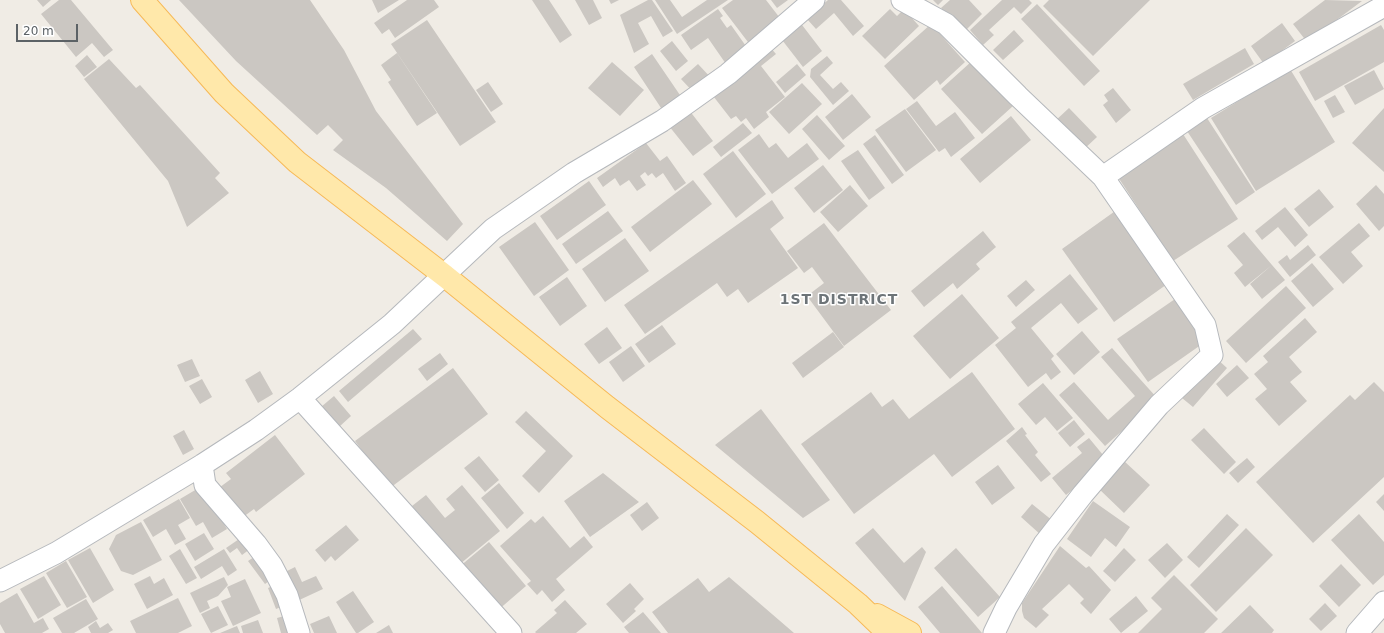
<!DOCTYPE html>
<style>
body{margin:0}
#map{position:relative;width:1384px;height:633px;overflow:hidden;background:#f0ece5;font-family:"DejaVu Sans",sans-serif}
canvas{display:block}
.scale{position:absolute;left:16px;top:24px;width:62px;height:18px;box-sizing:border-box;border:2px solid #5c6266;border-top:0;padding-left:5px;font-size:12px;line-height:14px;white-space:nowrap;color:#5c6266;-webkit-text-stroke:3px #fff;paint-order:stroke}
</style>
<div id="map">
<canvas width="1384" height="633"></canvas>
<div class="scale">20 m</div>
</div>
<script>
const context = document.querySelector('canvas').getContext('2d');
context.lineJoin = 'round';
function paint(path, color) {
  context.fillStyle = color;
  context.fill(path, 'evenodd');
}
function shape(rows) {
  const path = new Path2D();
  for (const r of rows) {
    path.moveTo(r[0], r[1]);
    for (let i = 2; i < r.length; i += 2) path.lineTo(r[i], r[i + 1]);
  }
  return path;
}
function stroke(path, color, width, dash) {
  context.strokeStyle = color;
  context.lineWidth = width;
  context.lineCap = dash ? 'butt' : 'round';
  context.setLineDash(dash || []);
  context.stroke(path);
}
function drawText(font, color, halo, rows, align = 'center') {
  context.font = font + ' "DejaVu Sans",sans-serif';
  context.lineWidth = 3;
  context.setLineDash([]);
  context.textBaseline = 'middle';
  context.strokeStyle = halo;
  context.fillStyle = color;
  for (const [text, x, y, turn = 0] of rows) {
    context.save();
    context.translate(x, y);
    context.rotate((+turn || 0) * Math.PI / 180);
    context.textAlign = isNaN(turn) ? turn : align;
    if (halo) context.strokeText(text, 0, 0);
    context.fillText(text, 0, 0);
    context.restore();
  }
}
paint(shape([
 [37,0,51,0,43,7],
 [59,0,71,0,113,50,104,57,92,43,76,57,41,14],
 [179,0,310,0,344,50,376,111,463,224,447,241,386,188,333,150,343,140,328,125,317,135,236,61],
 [372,0,399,0,378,13],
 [407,0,434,0,439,7,395,38,389,29,382,34,374,23],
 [532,0,549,0,572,35,560,43],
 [575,0,593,0,602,18,589,25],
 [609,0,619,0,611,4],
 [648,0,652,0,673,31,663,37,651,16,638,23,649,44,634,53,620,15],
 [655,0,670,0,682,17,707,0,728,0,677,34],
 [733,0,766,0,783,22,751,46,722,8],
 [771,0,788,0,777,8],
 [828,0,841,0,864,26,853,36,834,13,816,29,807,19],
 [933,0,943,0,938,5],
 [950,0,969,0,982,14,964,32,941,8],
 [1002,0,1029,0,1032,3,1021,14,1014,7,989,30,994,35,983,45,970,30],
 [1049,0,1150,0,1093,56,1043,6],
 [1325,0,1362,1,1307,42,1293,24],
 [1037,4,1100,71,1084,86,1021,19],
 [718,9,723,16,720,18,727,28,731,25,748,49,726,64,708,38,691,50,681,35],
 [890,9,897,16,904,9,919,26,885,59,862,36],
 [427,20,496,122,460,146,391,44],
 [799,21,822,51,803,67,779,36],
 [1282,23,1295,41,1264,64,1251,46],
 [931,24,965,62,940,85,937,80,914,100,884,66],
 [1381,25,1384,30,1384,62,1315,101,1299,72],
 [1014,30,1024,41,1003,60,993,50],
 [672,41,688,61,676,71,660,51],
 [769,46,776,54,761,66,785,97,766,112,769,117,754,129,746,118,741,122,736,116,731,119,710,92],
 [1245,48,1254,64,1193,100,1183,84],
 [397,53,437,113,417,126,388,82,391,80,381,65],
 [652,54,682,98,663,111,634,67],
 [87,55,97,67,84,77,75,66],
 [827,56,833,63,820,75,833,89,841,82,849,91,833,105,810,77,811,69],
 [109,59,136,88,140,85,220,173,215,178,229,193,187,227,168,181,84,79],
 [972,61,1013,106,982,134,941,89],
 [612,62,644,90,620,116,588,88],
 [698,64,713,80,696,95,681,79],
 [797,64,806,75,785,93,776,82],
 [1290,69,1335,142,1256,191,1211,118],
 [1374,70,1384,89,1355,105,1344,86],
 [488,82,503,104,491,112,476,90],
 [802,83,822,104,789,134,769,112],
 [1113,88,1131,110,1116,123,1103,105,1108,101,1104,95],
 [852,94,871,117,843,140,825,117],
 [1335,95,1345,112,1333,118,1324,101],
 [917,101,936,126,955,112,975,138,951,157,945,148,939,152,906,109],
 [1069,108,1097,137,1082,151,1054,122],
 [1384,108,1384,172,1352,143],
 [905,109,936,150,906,172,875,130],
 [689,110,713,141,693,156,669,126],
 [817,115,845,146,829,160,802,129],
 [1011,116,1031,140,980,183,960,159],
 [1207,118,1255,192,1236,205,1187,131],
 [743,123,752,133,721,157,713,147],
 [759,134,769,148,776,143,788,158,807,143,819,159,772,194,738,150],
 [1183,134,1238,219,1173,261,1118,177],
 [875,135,904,175,892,184,863,144],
 [646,143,660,161,667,156,686,183,675,191,663,173,656,178,652,173,648,176,645,172,640,176,646,185,637,191,629,180,620,186,615,178,603,187,597,178],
 [858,150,885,188,869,200,841,161],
 [733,151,766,194,736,218,703,174],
 [823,165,843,190,814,213,794,188],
 [693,180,712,204,650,252,631,227],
 [589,181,606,205,557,240,540,216],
 [850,185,868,206,838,232,820,212],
 [1376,185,1384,194,1384,226,1379,231,1356,204],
 [1319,189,1334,207,1309,227,1294,209],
 [772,200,784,218,770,229,798,268,748,303,738,289,727,297,717,283,645,334,624,305],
 [1285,207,1308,235,1295,247,1278,227,1262,240,1255,231],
 [1118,209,1170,282,1114,322,1062,249],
 [608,211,623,231,576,264,562,244],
 [535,222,569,270,534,296,499,247],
 [824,223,891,310,844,346,807,296,824,283,812,267,804,273,787,251],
 [1359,223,1370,236,1351,252,1363,266,1343,284,1319,257],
 [983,231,996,247,976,264,980,269,957,289,953,283,924,307,911,291],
 [1244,232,1272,265,1245,287,1234,273,1243,265,1227,246],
 [625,238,649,271,605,302,582,269],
 [1308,245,1316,255,1290,277,1278,262,1287,255,1290,260],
 [1312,263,1334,289,1313,307,1291,281],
 [1272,265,1285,280,1262,299,1250,284],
 [1070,274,1098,309,1078,324,1061,303,1031,328,1054,356,1051,359,1061,372,1051,380,1046,373,1028,387,995,345,1016,328,1011,322],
 [567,277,587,306,560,326,539,297],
 [1026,280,1035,290,1016,307,1007,296],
 [1286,286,1306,308,1246,363,1226,341],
 [962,294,999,338,950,379,913,336],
 [1175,299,1205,342,1148,382,1117,339],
 [1305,318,1317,332,1289,357,1302,372,1290,382,1307,401,1279,426,1255,399,1267,389,1254,374,1268,362,1263,356],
 [662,325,676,344,649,363,635,344],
 [607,327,622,348,599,364,584,344],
 [413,329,422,339,348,402,339,391],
 [1082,331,1100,352,1074,375,1056,354],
 [833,332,844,347,803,378,792,363],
 [631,346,645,366,623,382,609,362],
 [1112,348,1158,399,1105,446,1059,395,1074,382,1108,420,1135,396,1101,357],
 [440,353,448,364,427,381,418,369],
 [1216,358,1227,368,1193,407,1182,398],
 [192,359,200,376,185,382,177,365],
 [1237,365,1249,378,1227,397,1216,384],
 [453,368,488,414,390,488,355,441],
 [260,371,273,394,258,403,245,380],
 [972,372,1015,429,952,477,934,454,854,514,801,444,871,392,882,407,893,399,909,419],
 [202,379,212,397,200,404,189,386],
 [1374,382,1384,392,1384,477,1313,543,1256,482,1350,395,1355,400],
 [1043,383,1073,418,1057,431,1045,417,1036,425,1018,404],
 [334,396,351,416,339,427,321,407],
 [761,409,830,500,803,518,715,445],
 [526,411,573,456,539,493,522,476,546,451,515,422],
 [1074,420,1085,434,1070,447,1058,433],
 [1022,427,1027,434,1025,435,1038,452,1035,455,1051,474,1041,482,1006,441],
 [1204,428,1236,462,1224,474,1191,440],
 [184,430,194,449,183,455,173,436],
 [275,435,305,474,256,512,254,509,239,520,216,490,231,479,226,473],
 [1089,438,1108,461,1066,495,1052,478,1082,453,1077,447],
 [479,456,499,480,485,492,464,468],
 [1247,458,1255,467,1238,483,1229,473],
 [1124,461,1150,485,1124,513,1098,488],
 [998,465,1015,488,992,505,975,482],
 [603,473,639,502,590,537,564,501],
 [499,483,524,513,507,529,481,498],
 [462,485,500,531,460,564,412,506,426,495,445,518,455,510,446,499],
 [202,486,227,529,212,538,203,522,196,526,180,499],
 [1384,494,1384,511,1376,502],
 [179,499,190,518,178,525,186,539,175,545,166,529,153,537,143,520],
 [1093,501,1130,527,1116,547,1105,538,1091,557,1067,539],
 [647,502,659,518,642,531,630,515],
 [1032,504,1053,521,1041,535,1021,517],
 [1227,514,1239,525,1199,568,1187,557],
 [1359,514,1384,542,1384,575,1373,585,1331,540],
 [543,516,570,548,584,536,593,547,556,579,565,590,552,602,542,590,537,595,527,584,531,581,500,546,531,519,535,523],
 [141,522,162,560,133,575,121,571,109,549,116,535],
 [346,525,359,540,335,561,331,556,325,562,315,550],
 [873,528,904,563,922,547,926,552,905,601,855,543],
 [1246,528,1273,555,1216,612,1190,585],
 [204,533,214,549,195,561,185,544],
 [242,537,250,549,242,555,237,548,230,553,226,548],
 [489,542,526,586,497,611,459,567],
 [1167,543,1183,560,1165,578,1148,560],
 [1060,546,1086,568,1089,566,1111,590,1091,614,1080,603,1084,599,1069,584,1042,609,1049,615,1036,628,1024,618,1022,611,1022,603],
 [90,548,114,590,93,603,68,560],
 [956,548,1000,597,978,617,934,568],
 [1124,548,1136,560,1115,582,1103,571],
 [180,549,197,578,186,584,169,556],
 [224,549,237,570,228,576,222,566,201,579,194,567],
 [257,555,273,578,265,584,248,561],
 [66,561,87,597,67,608,46,573],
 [1341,564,1361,585,1339,607,1319,586],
 [295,567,302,582,316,576,323,589,295,602,281,574],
 [1174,575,1218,619,1204,633,1138,633,1162,609,1151,598],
 [44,576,61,605,38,619,20,589],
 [150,576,154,584,164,578,173,595,147,609,134,584],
 [224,577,228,585,218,596,207,601,210,608,200,613,190,593],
 [729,577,794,633,668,633,652,612,698,578,709,592],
 [245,579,261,613,233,626,221,601,231,597,227,587],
 [630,583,644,599,634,609,636,611,623,623,606,604],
 [277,584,286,605,276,609,268,588],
 [942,586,982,633,940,633,918,607],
 [353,591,374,622,358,633,356,633,336,602],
 [17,593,34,623,43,618,49,629,42,633,5,633,0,624,0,603],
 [1136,596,1148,611,1121,633,1109,619],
 [178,598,192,626,178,633,136,633,130,621],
 [86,599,98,619,74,633,62,633,53,618],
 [565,600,587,624,576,633,536,633,535,632,557,613,554,610],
 [1325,603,1337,616,1321,631,1309,619],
 [1250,605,1274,630,1272,633,1221,633],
 [218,606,228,625,211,633,201,614],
 [643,612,661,633,629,633,624,627],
 [288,615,294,633,281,633,277,618],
 [329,616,337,633,314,633,310,624],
 [258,620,263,633,243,633,241,626],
 [96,621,100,628,108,623,113,630,108,633,91,633,88,627],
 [389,625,393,633,376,633],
 [237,626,240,633,220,633]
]), '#cbc7c2');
const minor = shape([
 [902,0,946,24,1018,96,1103,177,1205,325,1212,355,1159,405,1083,494,1044,544,1006,608,994,633],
 [1103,177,1203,108,1384,6],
 [300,398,511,633],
 [202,465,205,485,256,544,272,566,287,595,299,633],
 [0,581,56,553,202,465,256,430,300,398,392,324,493,229,574,173,662,121,728,74,814,0],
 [1357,633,1384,602]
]);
const major = shape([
 [142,0,224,93,297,162,445,276,607,407,757,522,858,604,888,633],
 [877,615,910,633]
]);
stroke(minor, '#b5b8bc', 23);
stroke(major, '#f7b956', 24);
stroke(minor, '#fff', 21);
stroke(major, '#ffe8aa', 22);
context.letterSpacing = '1px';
drawText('bold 14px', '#6d7478', '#fff', [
 ["1ST DISTRICT",839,300]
]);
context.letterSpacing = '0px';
</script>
